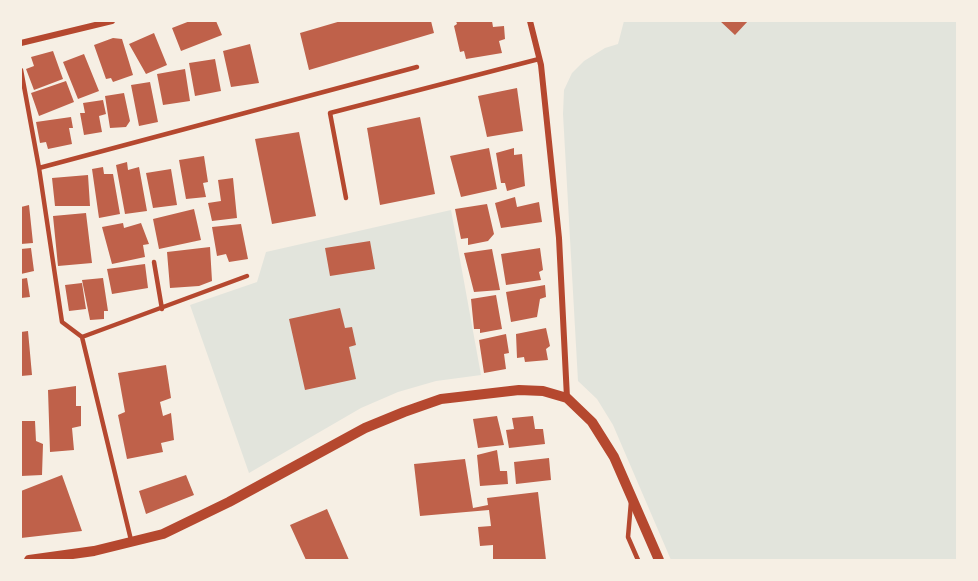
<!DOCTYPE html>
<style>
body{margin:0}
#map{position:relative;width:978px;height:581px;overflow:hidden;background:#f6efe4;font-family:"PT Sans",sans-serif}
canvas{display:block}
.frame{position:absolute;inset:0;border:22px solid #f6efe4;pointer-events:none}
</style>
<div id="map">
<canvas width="978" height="581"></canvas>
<div class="frame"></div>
</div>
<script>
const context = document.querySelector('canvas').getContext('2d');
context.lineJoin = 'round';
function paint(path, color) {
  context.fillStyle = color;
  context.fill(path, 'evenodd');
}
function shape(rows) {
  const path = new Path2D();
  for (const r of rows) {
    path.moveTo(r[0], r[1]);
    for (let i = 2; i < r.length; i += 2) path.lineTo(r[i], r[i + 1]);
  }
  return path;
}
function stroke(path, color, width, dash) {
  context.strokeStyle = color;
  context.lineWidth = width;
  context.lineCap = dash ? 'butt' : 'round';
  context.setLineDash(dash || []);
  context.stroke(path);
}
paint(shape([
 [624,21,957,21,957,560,671,560,613,425,597,399,578,381,563,114,564,90,572,73,584,61,605,48,618,44],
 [451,210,481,375,436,381,398,392,361,408,249,473,190,305,257,282,266,252]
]), '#e2e4dc');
paint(shape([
 [190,21,216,21,222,35,181,51,172,28],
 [341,21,431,21,434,33,309,70,300,33],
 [456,21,492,21,493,27,504,26,505,39,499,41,502,53,466,59,464,51,460,52,454,26,457,24],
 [720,21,748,21,735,35],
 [154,33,167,65,146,74,129,44],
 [113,38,122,39,133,75,113,82,111,78,106,79,94,45],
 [250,44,259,83,231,87,223,51],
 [53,51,63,79,34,90,26,69,34,66,31,57],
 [84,54,99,91,78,99,63,62],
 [215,59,221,91,195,96,189,63],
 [185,69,190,101,163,105,157,74],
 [66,81,74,102,39,116,31,93],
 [150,82,158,122,139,126,131,85],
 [517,88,523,131,487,137,478,96],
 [124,93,130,121,126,127,110,128,105,96],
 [103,100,106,114,99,116,102,132,84,135,80,113,85,113,83,103],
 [71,117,73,128,69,128,72,144,48,149,46,142,40,143,36,122],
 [420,117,435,194,380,205,367,128],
 [299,132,316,216,272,224,255,139],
 [489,148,497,189,461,197,450,156],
 [514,148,514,155,522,154,525,186,507,191,505,183,501,183,496,153],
 [204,156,208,182,203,183,206,197,186,199,179,160],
 [127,162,128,170,139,167,147,211,125,214,116,165],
 [103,167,104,174,113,174,120,214,99,218,92,169],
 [171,169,177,205,153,208,146,173],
 [88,175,90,206,55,206,52,178],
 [233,178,237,218,212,221,208,203,221,201,218,180],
 [515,197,517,207,539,202,542,222,501,228,495,203],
 [487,204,494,234,488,241,468,245,468,238,461,239,455,209],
 [29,205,33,243,21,244,21,207],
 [194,209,201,240,159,249,153,219],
 [86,213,92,263,58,266,53,216],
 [123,223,124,228,141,223,149,244,143,245,145,257,112,264,102,227],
 [241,224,248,259,229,262,226,254,217,256,212,227],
 [370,241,375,269,330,276,325,248],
 [210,247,212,281,199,286,170,288,167,252],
 [31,248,34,271,21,274,21,249],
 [540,248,543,270,539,272,541,280,506,285,501,254],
 [492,249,500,290,474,292,464,253],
 [145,264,148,288,112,294,107,269],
 [27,278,30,297,21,298,21,279],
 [103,278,108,311,104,311,104,319,90,320,82,280],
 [82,283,86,309,69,311,65,285],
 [545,285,546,297,540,299,537,317,511,322,506,292],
 [496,295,502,329,480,333,480,329,474,329,471,299],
 [340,308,345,328,352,327,356,345,349,347,356,379,305,390,289,319],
 [546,328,550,346,546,349,548,360,525,362,524,357,517,358,516,334],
 [28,331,32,375,21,376,21,332],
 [506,334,509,353,504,354,506,369,484,373,479,340],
 [166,365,171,398,160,402,163,416,171,413,174,440,161,443,163,452,127,459,118,415,125,412,118,373],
 [76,386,76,406,81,406,81,426,72,428,74,450,50,452,48,390],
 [497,416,504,445,478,448,473,419],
 [533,416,535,429,543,429,545,444,509,448,506,430,514,429,512,418],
 [21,421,35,421,36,441,43,444,42,475,21,476],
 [497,450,500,471,507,471,508,484,480,486,477,455],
 [549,458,551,480,516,484,514,462],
 [465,459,473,508,488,505,487,498,538,492,546,560,493,560,493,545,480,546,478,527,491,526,489,510,420,516,414,464],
 [62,475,82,531,21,538,21,491],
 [186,475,194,495,146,514,139,491],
 [327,509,349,560,306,560,290,525]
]), '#bf614a');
stroke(shape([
 [21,70,39,168,417,67],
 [39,168,62,322,82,337,131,540],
 [346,198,330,113,539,59],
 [154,262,162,309],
 [82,337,247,276],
 [631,502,628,537,638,560]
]), '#b5482f', 4.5);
stroke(shape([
 [530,21,541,65,559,238,567,398],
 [21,43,112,21]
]), '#b5482f', 6);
stroke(shape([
 [29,560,94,551,163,534,229,502,365,428,404,412,441,399,519,390,543,391,567,398,592,422,614,457,659,560]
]), '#b5482f', 10);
</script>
